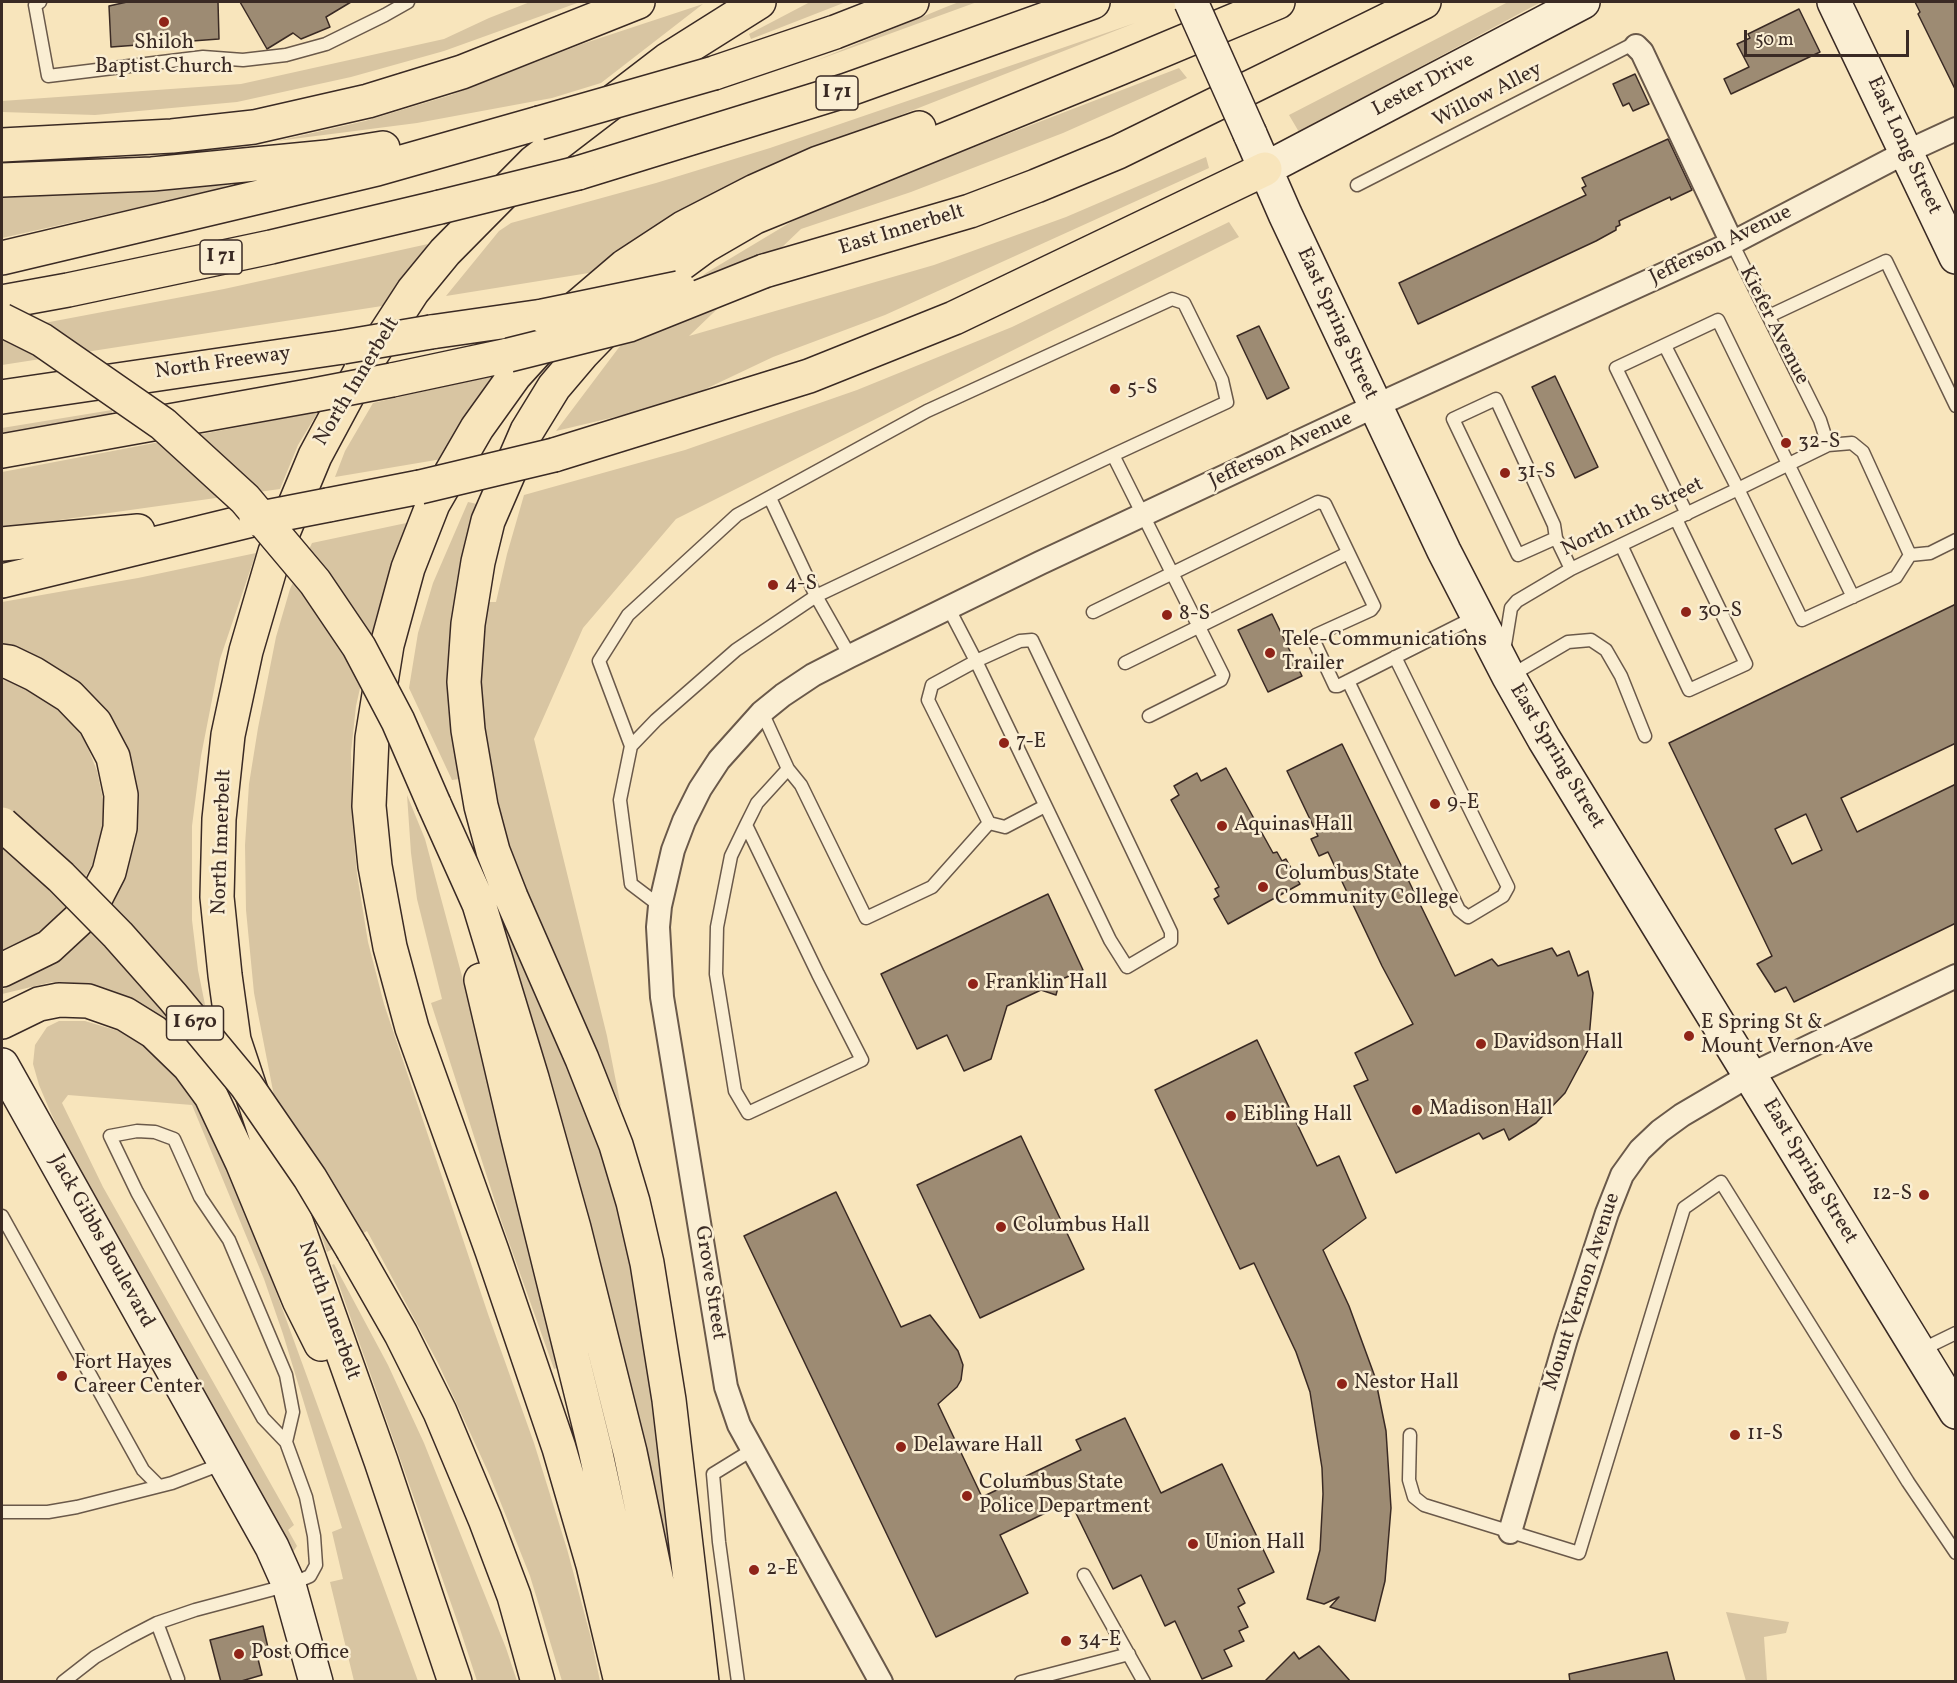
<!DOCTYPE html>
<style>
body{margin:0}
#map{position:relative;width:1957px;height:1683px;overflow:hidden;background:#f8e5bc;font-family:Vollkorn,serif}
canvas{display:block}
.frame{position:absolute;inset:0;border:3px solid #3a2a24;pointer-events:none}
.scale{position:absolute;left:1744px;top:30px;width:165px;height:27px;box-sizing:border-box;border:3px solid #3a2a24;border-top:0;padding-left:8px;font-size:18px;line-height:21px;white-space:nowrap;color:#3a2a24;-webkit-text-stroke:4px #faeed3;paint-order:stroke}
</style>
<div id="map">
<canvas width="1957" height="1683"></canvas>
<div class="frame"></div>
<div class="scale">50 m</div>
</div>
<script>
const context = document.querySelector('canvas').getContext('2d');
context.lineJoin = 'round';
function paint(path, color) {
  context.fillStyle = color;
  context.fill(path, 'evenodd');
}
function shape(rows) {
  const path = new Path2D();
  for (const r of rows) {
    path.moveTo(r[0], r[1]);
    for (let i = 2; i < r.length; i += 2) path.lineTo(r[i], r[i + 1]);
  }
  return path;
}
function stroke(path, color, width, dash) {
  context.strokeStyle = color;
  context.lineWidth = width;
  context.lineCap = dash ? 'butt' : 'round';
  context.setLineDash(dash || []);
  context.stroke(path);
}
function drawText(font, color, halo, rows, align = 'center') {
  context.font = font + ' Vollkorn,serif';
  context.lineWidth = 5;
  context.setLineDash([]);
  context.textBaseline = 'middle';
  context.strokeStyle = halo;
  context.fillStyle = color;
  for (const [text, x, y, turn = 0] of rows) {
    context.save();
    context.translate(x, y);
    context.rotate((+turn || 0) * Math.PI / 180);
    context.textAlign = isNaN(turn) ? turn : align;
    if (halo) context.strokeText(text, 0, 0);
    context.fillText(text, 0, 0);
    context.restore();
  }
}
paint(shape([
 [530,2,580,2,444,51,351,77,237,102,95,115,2,112,2,101,241,84,444,39,489,18],
 [810,2,846,2,751,39,749,34],
 [959,2,977,2,815,61,946,7],
 [1508,2,1541,2,1299,132,1289,115],
 [703,4,601,83,552,98,417,123,277,141,365,121,451,95,582,44],
 [1135,23,832,142,595,272,446,296,499,231,511,223,656,183,770,148],
 [1179,68,1187,78,1063,133,911,192,801,229,689,336,934,265,1066,217,1206,157,1209,168,885,315,773,357,678,402,556,431,620,346,706,273,791,222,860,191],
 [238,185,2,238,2,194],
 [1229,222,1239,237,676,519,583,628,534,739,607,1036,621,1107,518,871,503,823,482,725,481,673,486,602,496,602,507,554,524,495,685,450,857,390,1012,327],
 [428,244,382,306,2,365,2,331,224,289],
 [500,374,442,459,335,477,345,451,373,403],
 [112,410,112,418,2,437,2,428],
 [318,412,298,445,280,489,2,528,2,472],
 [468,502,477,504,464,550,454,602,450,656,454,738,459,779,452,780,409,688,418,633,433,583],
 [411,522,391,571,376,617,356,706,351,752,352,816,357,874,368,942,384,1004,488,1314,534,1443,567,1549,591,1638,600,1681,562,1681,530,1576,490,1476,438,1363,367,1231,327,1252,274,1096,254,993,246,910,245,845,249,784,258,728,276,637,290,589,312,543],
 [256,553,220,659,201,756,192,826,192,920,198,970,221,1084,165,1026,138,1003,113,992,85,984,52,982,2,994,2,990,40,968,98,922,117,894,128,869,135,842,136,813,81,687,62,671,43,659,2,646,2,602,138,578],
 [2,680,10,681,38,695,71,720,86,743,97,771,104,804,103,833,94,862,72,900,58,917,30,938,10,948,2,951],
 [407,795,425,839,490,1080,559,1367,554,1369,501,1220,431,1003,442,999,417,899,411,853],
 [493,893,598,1127,631,1246,673,1550,668,1550,599,1255],
 [59,1021,85,1021,132,1035,176,1070,197,1099,217,1141,274,1286,418,1681,354,1681,330,1582,343,1579,332,1532,342,1528,283,1334,264,1279,192,1105,68,1095,62,1103,103,1187,294,1525,288,1530,297,1546,293,1552,82,1178,50,1111,39,1085,33,1064,35,1045,47,1027],
 [334,1264,388,1365,424,1443,506,1648,517,1681,477,1681,460,1629,332,1265],
 [1726,1612,1789,1622,1786,1633,1764,1637,1767,1681,1746,1681]
]), '#d8c5a2');
const building = shape([
 [127,2,218,2,219,39,111,47,109,6,127,2],
 [240,2,351,2,326,17,330,27,301,39,293,33,267,49,240,2],
 [1915,2,1956,2,1956,91,1918,14,1920,12,1915,2],
 [1799,9,1820,52,1731,94,1724,79,1749,67,1737,44,1750,38,1748,34,1799,9],
 [1635,74,1649,104,1633,111,1629,103,1623,106,1613,84,1635,74],
 [1668,139,1692,190,1671,200,1670,197,1623,219,1619,221,1620,225,1616,227,1616,230,1596,241,1418,324,1399,283,1586,195,1582,188,1586,186,1582,178,1668,139],
 [1259,326,1289,388,1267,399,1237,336,1259,326],
 [1555,376,1598,467,1575,478,1532,387,1555,376],
 [1956,604,1956,743,1841,798,1857,832,1956,784,1956,923,1794,1002,1786,987,1775,992,1757,964,1772,956,1669,743,1956,604],
 [1806,814,1822,850,1792,864,1775,829,1806,814],
 [1272,614,1302,676,1268,692,1238,630,1272,614],
 [1342,744,1455,976,1492,959,1498,966,1552,948,1557,956,1569,951,1578,976,1588,971,1593,993,1588,1050,1565,1093,1536,1123,1509,1140,1504,1129,1483,1139,1479,1133,1396,1173,1354,1086,1368,1080,1355,1053,1413,1024,1382,966,1328,852,1319,856,1311,839,1318,836,1287,771,1342,744],
 [1226,768,1273,853,1277,852,1282,861,1286,859,1300,884,1228,924,1214,899,1219,896,1215,889,1219,887,1171,800,1179,795,1174,786,1197,773,1201,781,1226,768],
 [1048,894,1083,970,1060,980,1056,995,1041,990,1007,1006,991,1059,964,1071,947,1035,917,1049,881,974,1048,894],
 [1257,1040,1317,1166,1339,1156,1366,1218,1323,1250,1349,1306,1375,1377,1386,1431,1391,1508,1385,1581,1375,1621,1330,1607,1339,1597,1324,1604,1307,1599,1320,1550,1323,1494,1322,1468,1310,1392,1296,1352,1254,1263,1240,1269,1155,1090,1257,1040],
 [1021,1136,1084,1269,980,1318,917,1185,1021,1136],
 [836,1192,901,1327,930,1315,958,1351,963,1365,961,1380,957,1387,938,1404,982,1497,1081,1450,1076,1440,1125,1418,1161,1493,1222,1464,1274,1572,1238,1589,1245,1603,1238,1607,1248,1627,1239,1631,1244,1641,1224,1650,1232,1666,1202,1679,1175,1621,1165,1626,1141,1575,1113,1589,1070,1501,1000,1535,1028,1593,936,1637,744,1236,836,1192],
 [263,1626,269,1652,257,1655,262,1675,238,1682,221,1682,210,1640,263,1626],
 [1319,1646,1351,1682,1264,1682,1294,1652,1299,1659,1319,1646],
 [1667,1652,1675,1682,1570,1682,1569,1674,1667,1652]
]);
paint(building, '#9d8b73');
stroke(building, '#3a2a24', 1.5);
const lane = shape([
 [40,2,35,5,48,76,203,57,243,60,286,55,326,44,385,15,408,2],
 [1357,185,1629,46,1636,46],
 [1732,243,1820,420,1828,445],
 [1769,316,1886,261,1956,406],
 [770,498,816,596,850,656],
 [1687,514,1616,368,1718,320,1853,597],
 [1556,538,1518,555,1453,419,1496,399,1554,525,1556,538,1571,569],
 [1621,545,1689,690,1746,664,1676,519],
 [1910,555,1930,553,1956,540],
 [1093,612,1318,502,1325,504,1374,606,1371,610,1316,635,1313,639,1335,686,1338,686,1475,617],
 [1032,640,1171,932,1171,941,1127,967,1110,940,976,661,1020,641,1032,640],
 [1504,651,1511,608,1517,601,1571,569,1621,545,1738,489,1787,465,1828,445,1852,443,1863,452,1910,555,1896,577,1802,620,1738,489,1665,346],
 [1125,663,1348,553],
 [1510,676,1568,642,1591,640,1606,650,1621,676,1645,736],
 [1348,681,1459,910,1468,917,1503,896,1508,887,1395,657],
 [631,746,599,661,628,615,737,515,927,411,1172,299,1184,303,1222,380,1227,402,1113,455,1223,675,1221,680,1149,716],
 [788,769,801,785,866,918,932,887,989,823,928,700,932,685,976,661,949,609],
 [989,823,1005,827,1045,806],
 [746,825,818,974,862,1060,748,1113,735,1091,716,974,717,927,731,856,746,825,757,803,788,769,762,712],
 [660,906,631,884,620,800,631,746,656,720,736,650,816,596,1113,455],
 [2,1216,143,1470,159,1486],
 [1919,1351,1956,1333],
 [1410,1435,1409,1480,1414,1497,1424,1505,1579,1553,1684,1208,1721,1182,1908,1482,1956,1553],
 [2,1512,48,1512,77,1507,172,1483,224,1463],
 [1084,1575,1144,1682],
 [157,1623,178,1679],
 [63,1682,95,1657,128,1638,157,1623,195,1610,289,1585,310,1576,316,1565,314,1536,306,1497,286,1442,263,1418,137,1192,110,1136,137,1131,155,1132,174,1139,200,1197,229,1240,286,1375,293,1412,286,1442],
 [738,1682,719,1542,713,1474,752,1450],
 [1021,1682,1129,1654]
]);
const street = shape([
 [1636,46,1642,52,1732,243],
 [1510,1532,1566,1339,1607,1213,1622,1175,1640,1150,1660,1131,1682,1115,1750,1075,1956,976],
 [881,1682,739,1425,726,1387,662,997,658,927,660,906,673,850,684,821,700,789,719,760,762,712,783,695,813,675,850,656,1040,563,1375,406,1732,243,1906,152,1956,129]
]);
const secondary = shape([
 [1834,2,1956,257],
 [1250,134,1285,214,1444,551,1509,677,1544,739,1956,1412],
 [1265,169,1583,2],
 [2,1065,272,1547,289,1585,316,1682]
]);
const highway = shape([
 [714,73,835,32,912,2],
 [2,145,172,136,254,127,368,101,462,72,638,2],
 [578,173,847,90,1093,2],
 [2,180,152,174,327,157,383,148],
 [2,258,377,169,539,123],
 [764,271,970,211,1036,186,1118,152,1424,2],
 [2,302,68,290,271,247,440,207],
 [431,332,543,316],
 [392,380,509,355],
 [2,397,343,347],
 [2,451,314,395],
 [554,455,809,376,954,318,1265,169],
 [328,505,420,487],
 [2,544,138,531],
 [2,581,256,519],
 [2,661,9,662,34,674,69,696,95,723,113,757,121,795,120,828,109,872,90,909,49,947,2,970],
 [434,804,479,904,532,1078,574,1228,630,1452,678,1682],
 [481,980,517,1134,595,1449,646,1682],
 [2,1022,39,1004,59,1000,88,1001,125,1014,154,1032,189,1066,211,1096,242,1162,299,1300,321,1344],
 [353,1250,401,1334,440,1412,485,1519,514,1596,538,1682],
 [455,1682,381,1461,271,1151,234,1040,225,975,217,897,219,819,228,735,246,651,275,552,315,456,359,374,413,291,445,252,534,162,667,60,759,2],
 [621,1682,593,1565,559,1448,492,1251,412,1028,390,947,375,866,369,806,372,738,387,645,408,568,433,504,477,428,515,375,577,307,625,266,683,228,755,191,818,163,919,128],
 [702,1682,669,1400,647,1263,633,1202,616,1145,582,1059,511,897,493,851,481,806,468,730,464,682,468,624,478,562,488,521,527,431,554,387,582,354,640,294,705,246,755,217,1118,69,1278,2]
]);
stroke(lane, '#6a594a', 15);
stroke(street, '#6a594a', 26);
stroke(secondary, '#3a2a24', 36);
stroke(highway, '#3a2a24', 36);
stroke(lane, '#faeed3', 12);
stroke(street, '#faeed3', 22);
stroke(secondary, '#faeed3', 33);
stroke(highway, '#f8e5bc', 33);
const secondaryBridge = shape([
 [1191,2,1250,134]
]);
const highwayBridge = shape([
 [539,123,714,73],
 [440,207,578,173],
 [543,316,679,288],
 [2,320,42,340,163,424,245,499,315,582,359,647,398,721,434,804],
 [343,347,431,332],
 [509,355,629,325,764,271],
 [314,395,392,380],
 [420,487,554,455],
 [256,519,328,505],
 [2,824,61,877,118,935,173,997,246,1085,310,1178,353,1250]
]);
stroke(secondaryBridge, '#3a2a24', 36, []);
stroke(highwayBridge, '#3a2a24', 36, []);
stroke(secondaryBridge, '#faeed3', 33);
stroke(highwayBridge, '#f8e5bc', 33);
for (const [x, y, r, color] of [
 [164,22,6,"#8f2418"],
 [1115,389,6,"#8f2418"],
 [1786,443,6,"#8f2418"],
 [1505,473,6,"#8f2418"],
 [773,585,6,"#8f2418"],
 [1686,612,6,"#8f2418"],
 [1167,615,6,"#8f2418"],
 [1270,653,6,"#8f2418"],
 [1004,743,6,"#8f2418"],
 [1435,804,6,"#8f2418"],
 [1222,826,6,"#8f2418"],
 [1263,887,6,"#8f2418"],
 [973,984,6,"#8f2418"],
 [1689,1036,6,"#8f2418"],
 [1481,1044,6,"#8f2418"],
 [1417,1110,6,"#8f2418"],
 [1231,1116,6,"#8f2418"],
 [1924,1195,6,"#8f2418"],
 [1001,1227,6,"#8f2418"],
 [62,1376,6,"#8f2418"],
 [1342,1384,6,"#8f2418"],
 [1735,1435,6,"#8f2418"],
 [901,1447,6,"#8f2418"],
 [967,1496,6,"#8f2418"],
 [1193,1544,6,"#8f2418"],
 [754,1570,6,"#8f2418"],
 [1066,1641,6,"#8f2418"],
 [239,1654,6,"#8f2418"]
]) {
  const dot = new Path2D();
  dot.arc(x, y, r, 0, 2 * Math.PI);
  context.fillStyle = color;
  context.fill(dot);
  stroke(dot, '#faeed3', 2);
}
for (const [x, y, w] of [
 [837,93,42],
 [221,257,42],
 [195,1023,57]
]) {
  const box = new Path2D();
  box.roundRect(x - w / 2, y - 17, w, 34, 4.5);
  context.fillStyle = '#faeed3';
  context.fill(box);
  stroke(box, '#3a2a24', 1.5);
}
drawText('bold 20px', '#3a2a24', null, [
 ["I 71",837,93],
 ["I 71",221,257],
 ["I 670",195,1023]
]);
drawText('21px', '#3a2a24', '#faeed3', [
 ["Shiloh",164,44,"center"],
 ["Baptist Church",164,68,"center"],
 ["5-S",1127,389],
 ["32-S",1798,443],
 ["31-S",1517,473],
 ["4-S",785,585],
 ["30-S",1698,612],
 ["8-S",1179,615],
 ["Tele-Communications",1282,641],
 ["Trailer",1282,665],
 ["7-E",1016,743],
 ["9-E",1447,804],
 ["Aquinas Hall",1234,826],
 ["Columbus State",1275,875],
 ["Community College",1275,899],
 ["Franklin Hall",985,984],
 ["E Spring St &",1701,1024],
 ["Mount Vernon Ave",1701,1048],
 ["Davidson Hall",1493,1044],
 ["Madison Hall",1429,1110],
 ["Eibling Hall",1243,1116],
 ["12-S",1912,1195,"right"],
 ["Columbus Hall",1013,1227],
 ["Fort Hayes",74,1364],
 ["Career Center",74,1388],
 ["Nestor Hall",1354,1384],
 ["11-S",1747,1435],
 ["Delaware Hall",913,1447],
 ["Columbus State",979,1484],
 ["Police Department",979,1508],
 ["Union Hall",1205,1544],
 ["2-E",766,1570],
 ["34-E",1078,1641],
 ["Post Office",251,1654]
], 'left');
drawText('21px', '#3a2a24', '#faeed3', [
 ["Lester Drive",1424,86,-28],
 ["Willow Alley",1488,96,-27],
 ["East Long Street",1903,146,65],
 ["East Innerbelt",902,231,-17],
 ["Jefferson Avenue",1721,246,-26],
 ["East Spring Street",1336,324,65],
 ["Kiefer Avenue",1773,326,63],
 ["North Freeway",223,364,-8],
 ["North Innerbelt",358,382,-59],
 ["Jefferson Avenue",1281,451,-25],
 ["North 11th Street",1633,518,-26],
 ["East Spring Street",1556,757,59],
 ["North Innerbelt",223,842,-88],
 ["East Spring Street",1809,1172,59],
 ["Jack Gibbs Boulevard",101,1242,61],
 ["Grove Street",709,1283,81],
 ["Mount Vernon Avenue",1583,1292,-72],
 ["North Innerbelt",328,1311,70]
]);
</script>
